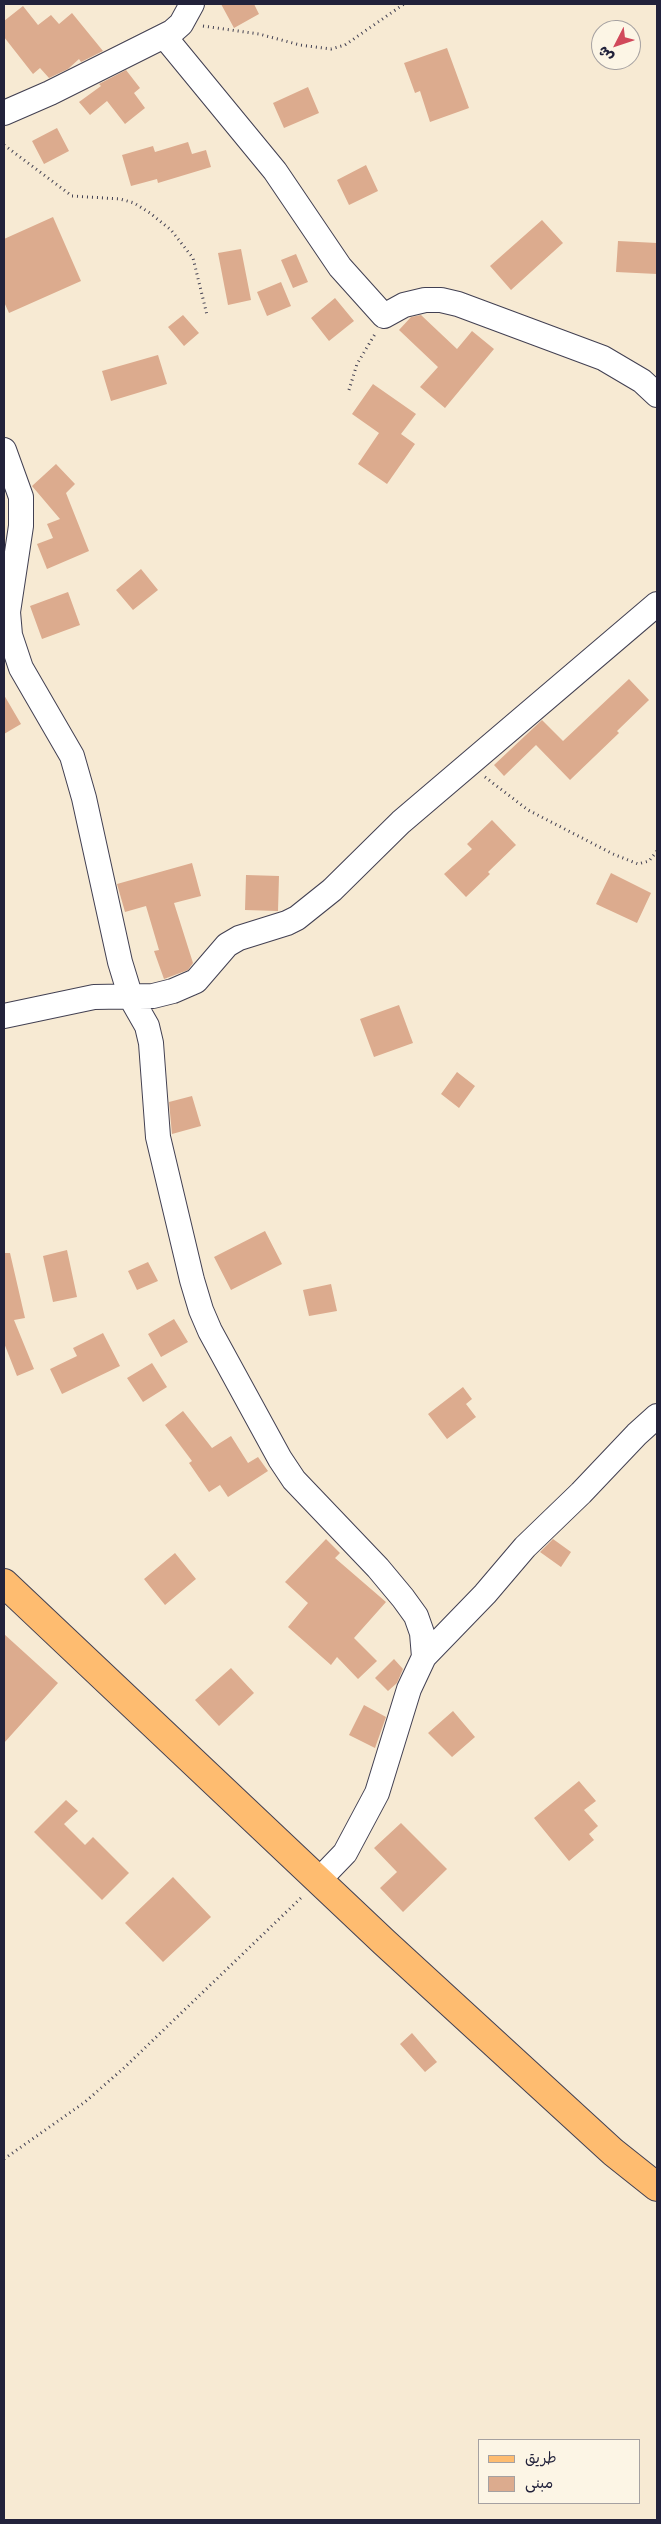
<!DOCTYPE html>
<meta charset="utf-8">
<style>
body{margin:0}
#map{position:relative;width:661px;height:2524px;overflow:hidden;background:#f7ead3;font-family:Mali,"Playpen Sans Arabic",sans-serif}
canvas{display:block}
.frame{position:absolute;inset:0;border:5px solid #22223b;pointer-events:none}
.legend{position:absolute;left:478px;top:2439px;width:162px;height:65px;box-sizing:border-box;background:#fcf5e5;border:1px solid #a5a1a1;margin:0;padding:6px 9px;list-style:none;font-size:15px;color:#22223b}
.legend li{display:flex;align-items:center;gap:10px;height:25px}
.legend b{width:25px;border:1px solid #a5a1a1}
.north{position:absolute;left:591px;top:20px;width:50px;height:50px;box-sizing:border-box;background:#fcf5e5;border:1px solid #a5a1a1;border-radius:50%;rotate:229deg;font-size:14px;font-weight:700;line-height:20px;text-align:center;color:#22223b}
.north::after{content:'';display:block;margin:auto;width:18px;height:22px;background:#d1495b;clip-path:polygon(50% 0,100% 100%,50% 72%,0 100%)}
</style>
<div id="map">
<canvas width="661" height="2524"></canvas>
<div class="frame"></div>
<ul class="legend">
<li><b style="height:6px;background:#febc70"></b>طريق</li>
<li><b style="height:14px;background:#dcab8e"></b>مبنى</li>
</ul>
<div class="north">ش</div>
</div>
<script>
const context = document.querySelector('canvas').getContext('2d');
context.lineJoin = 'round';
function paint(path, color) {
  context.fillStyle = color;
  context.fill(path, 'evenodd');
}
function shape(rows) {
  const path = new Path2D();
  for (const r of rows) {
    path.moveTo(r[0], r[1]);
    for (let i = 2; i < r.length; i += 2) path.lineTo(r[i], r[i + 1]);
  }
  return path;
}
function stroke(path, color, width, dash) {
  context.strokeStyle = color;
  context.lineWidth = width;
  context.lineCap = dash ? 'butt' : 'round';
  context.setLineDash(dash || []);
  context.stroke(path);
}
paint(shape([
 [221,4,254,4,259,14,234,28],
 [23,6,38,25,51,15,59,24,72,13,103,51,81,62,79,59,68,69,49,78,40,68,33,74,4,37,4,21],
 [447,48,469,108,430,122,420,91,415,93,404,63],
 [126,70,140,88,134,93,145,108,125,124,107,101,90,115,79,102,101,86,99,84],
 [308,87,319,113,284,128,273,103],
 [57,128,69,151,44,164,32,141],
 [188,142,192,154,206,150,211,167,158,183,157,179,131,186,122,155,153,146,155,152],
 [366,165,378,191,349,205,337,180],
 [53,217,81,281,9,313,4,302,4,239],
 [542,220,563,243,511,290,490,266],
 [618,241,657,243,657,274,616,272],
 [241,249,251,300,228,305,218,253],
 [296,254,308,282,293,288,281,260],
 [281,282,291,306,267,316,257,292],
 [335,298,354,321,329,341,311,318],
 [183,315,199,333,184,346,168,327],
 [421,315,457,349,472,331,494,349,445,408,420,387,438,367,399,330,411,317],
 [158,355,167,384,111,401,102,371],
 [373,384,416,414,401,434,415,444,387,484,358,464,379,433,352,414],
 [56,464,75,484,66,493,89,551,47,569,37,544,53,538,47,524,60,519,32,486],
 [141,569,158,590,133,610,116,590],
 [68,592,80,625,42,639,30,606],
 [629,679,649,700,617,731,619,733,570,780,536,745,504,776,494,765,542,720,563,741],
 [4,695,21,724,4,734],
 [492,820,516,845,488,872,490,874,466,897,444,874,472,849,467,844],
 [192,863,201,896,174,903,193,963,188,970,164,979,154,951,159,950,146,906,125,912,117,884],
 [611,873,651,893,637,923,596,904],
 [246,875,279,876,278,911,245,910],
 [399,1005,413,1043,374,1057,360,1019],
 [457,1072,475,1086,459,1108,441,1094],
 [192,1096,201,1126,172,1134,169,1102],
 [265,1231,282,1264,231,1290,214,1257],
 [67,1250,77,1297,53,1302,43,1256],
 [4,1253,10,1253,25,1318,14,1320,34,1369,17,1376,4,1343],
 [148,1262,158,1281,137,1290,128,1271],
 [331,1284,337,1311,309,1316,303,1290],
 [174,1319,188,1342,161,1357,148,1334],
 [103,1333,120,1366,62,1394,50,1369,77,1356,73,1348],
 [152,1363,167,1387,143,1402,127,1378],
 [463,1387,472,1399,466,1404,476,1417,447,1439,428,1414],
 [183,1411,212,1448,231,1436,248,1463,258,1457,268,1471,228,1497,220,1485,209,1492,189,1463,192,1461,165,1425],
 [326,1539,340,1553,335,1558,386,1602,354,1638,377,1661,358,1679,337,1657,331,1665,288,1627,308,1603,285,1582],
 [553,1539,571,1552,561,1567,540,1552],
 [175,1553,196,1579,165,1605,144,1579],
 [4,1634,58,1683,4,1743],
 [394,1659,403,1669,397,1683,388,1691,375,1678],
 [231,1668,254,1693,219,1726,195,1700],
 [364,1705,386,1717,375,1748,349,1735],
 [453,1711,475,1737,452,1757,428,1733],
 [579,1781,596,1801,584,1810,598,1826,589,1834,594,1840,569,1861,534,1818],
 [66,1800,78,1811,64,1824,85,1845,93,1837,129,1873,102,1900,34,1832],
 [401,1823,447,1869,403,1912,380,1888,397,1872,374,1848],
 [173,1877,211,1917,163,1962,125,1923],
 [412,2033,437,2062,425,2072,400,2044]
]), '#dcab8e');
const minor = shape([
 [164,36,275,171,340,267,384,316,404,305,425,300,441,300,458,304,603,358,642,381,657,395],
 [4,113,50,93,172,32,181,24,192,4],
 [4,450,21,497,21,526,8,612,10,635,21,668,72,756,84,798,120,962,131,998,147,1026,151,1043,158,1137,192,1280,201,1310,210,1331,280,1459,294,1480,378,1568,403,1598,416,1616,422,1633,424,1657,409,1689,377,1793,345,1853,319,1880],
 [4,1016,94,997,153,996,173,991,196,981,227,945,239,938,287,923,297,918,332,890,401,822,657,604],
 [424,1657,485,1594,525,1547,581,1493,637,1434,657,1416]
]);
const major = shape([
 [4,1583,384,1942,613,2152,657,2187]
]);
stroke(minor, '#424052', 26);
stroke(major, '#424052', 30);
stroke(shape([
 [203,26,259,34,300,45,331,49,345,45,404,4],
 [4,145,72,196,120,199,134,203,150,213,171,230,193,258,207,315],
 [349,390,357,364,375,334],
 [485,777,528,810,613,854,638,864,649,861,657,851],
 [4,2159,85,2102,125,2067,303,1896]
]), '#424052', 3, [1, 4]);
stroke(minor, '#fff', 24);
stroke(major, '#febc70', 28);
</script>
